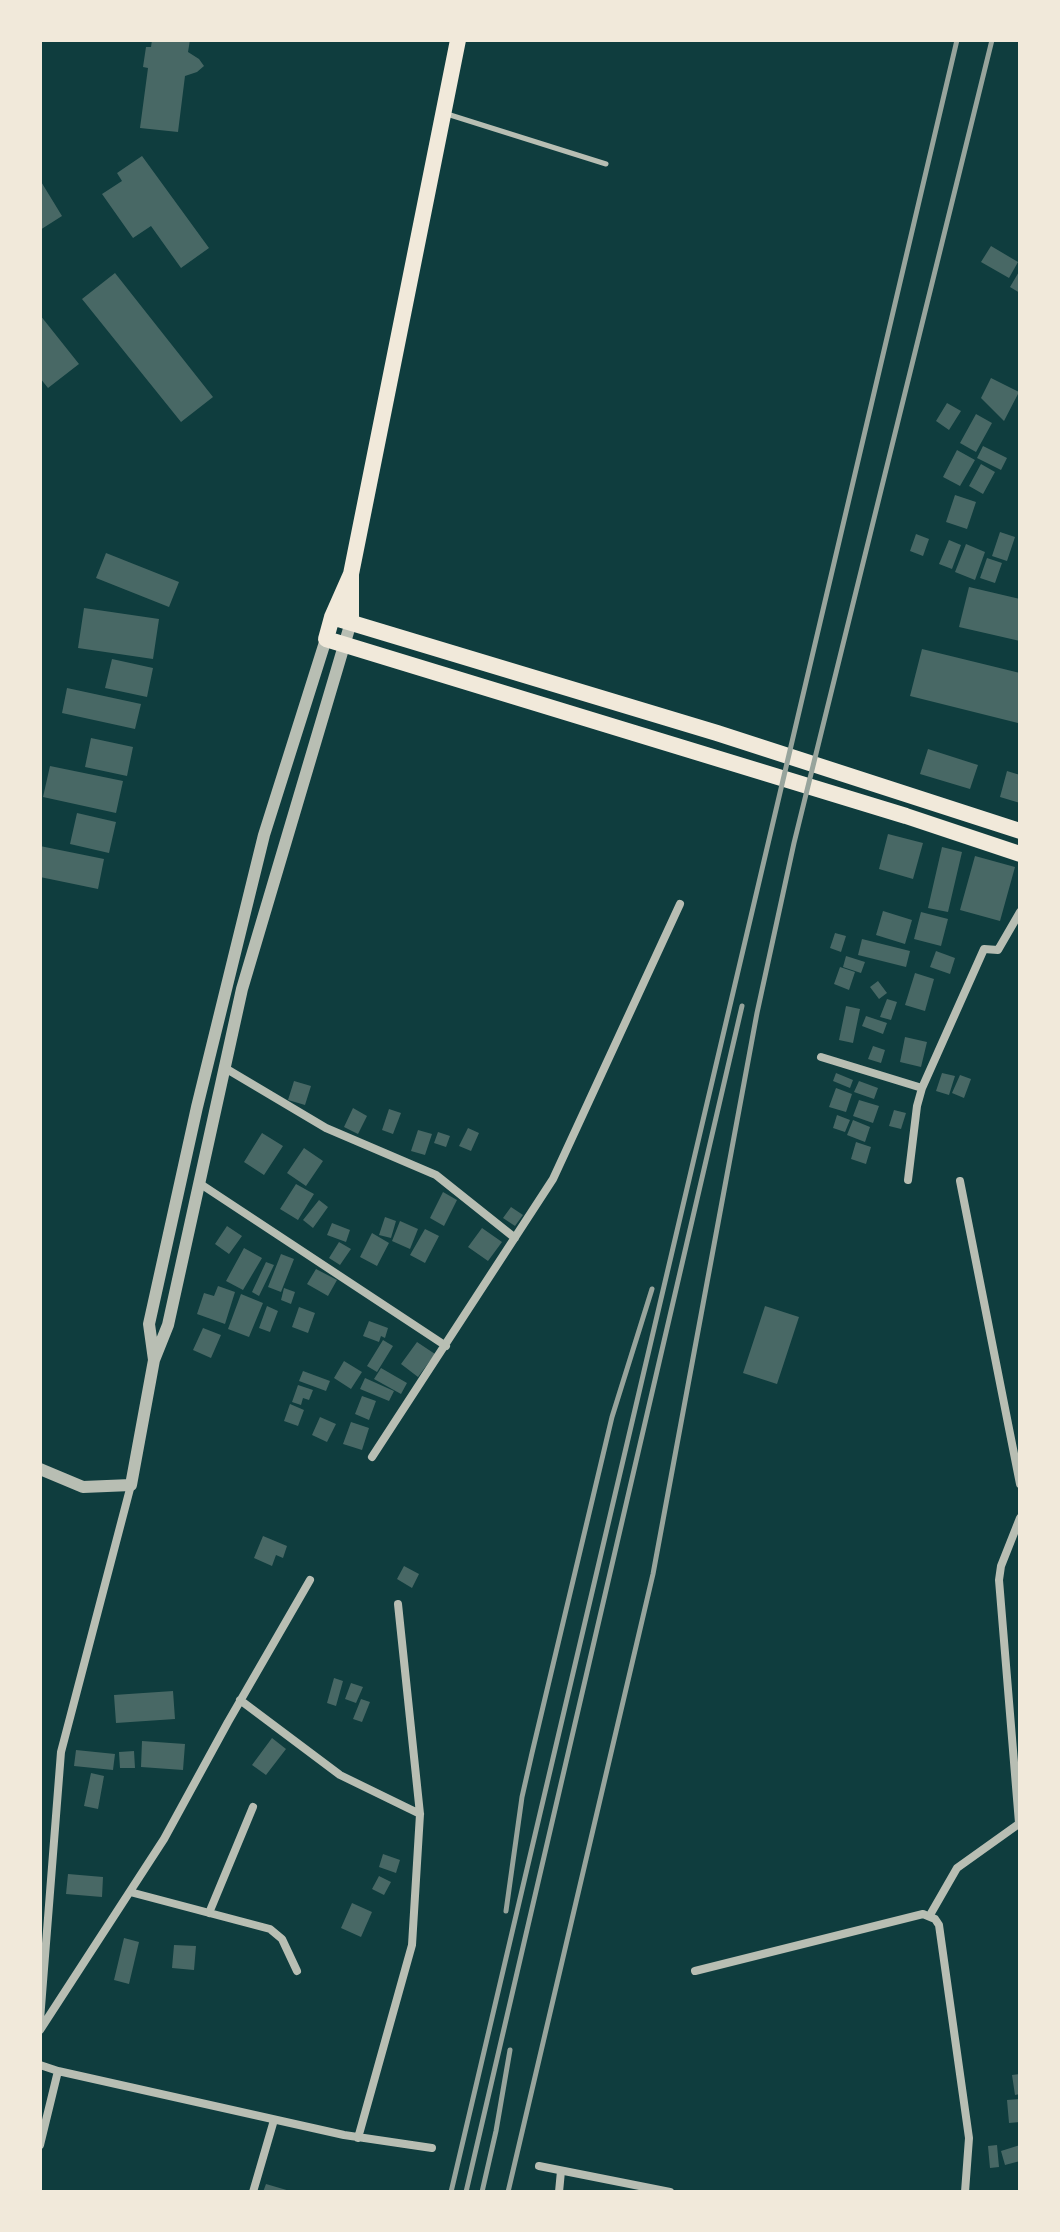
<!DOCTYPE html>
<style>
body{margin:0}
#map{position:relative;width:1060px;height:2232px;overflow:hidden;background:#0f3d3e;font-family:Manrope,sans-serif}
canvas{display:block}
.frame{position:absolute;inset:0;border:42px solid #f1e9da;pointer-events:none}
</style>
<div id="map">
<canvas width="1060" height="2232"></canvas>
<div class="frame"></div>
</div>
<script>
const context = document.querySelector('canvas').getContext('2d');
context.lineJoin = 'round';
function paint(path, color) {
  context.fillStyle = color;
  context.fill(path, 'evenodd');
}
function shape(rows) {
  const path = new Path2D();
  for (const r of rows) {
    path.moveTo(r[0], r[1]);
    for (let i = 2; i < r.length; i += 2) path.lineTo(r[i], r[i + 1]);
  }
  return path;
}
function stroke(path, color, width, dash) {
  context.strokeStyle = color;
  context.lineWidth = width;
  context.lineCap = dash ? 'butt' : 'round';
  context.setLineDash(dash || []);
  context.stroke(path);
}
paint(shape([
 [152,40,190,40,188,52,199,59,204,66,197,72,185,76,178,132,140,128,148,68,143,67,146,47,151,47],
 [142,156,209,248,181,268,151,226,133,238,102,194,122,181,117,173],
 [40,180,62,216,40,230],
 [991,246,1018,262,1009,278,981,262],
 [1020,270,1020,293,1010,287],
 [115,273,213,397,181,422,82,299],
 [40,315,79,364,48,388,40,378],
 [991,378,1019,392,1004,421,981,398],
 [947,403,961,411,949,430,936,421],
 [976,414,992,423,976,452,960,443],
 [983,446,1007,458,1001,470,977,458],
 [957,450,975,460,960,486,943,477],
 [981,464,995,472,983,494,969,486],
 [955,495,976,502,967,529,946,522],
 [1000,532,1015,537,1007,561,992,556],
 [916,534,929,539,923,556,910,551],
 [949,540,961,545,952,569,939,564],
 [966,544,985,552,975,580,955,572],
 [106,553,179,582,169,607,96,578],
 [987,558,1002,563,995,583,980,578],
 [969,587,1020,599,1020,641,959,627],
 [84,608,159,619,153,659,78,648],
 [922,649,1020,673,1018,723,910,696],
 [112,659,153,668,147,697,105,688],
 [67,688,141,704,135,729,62,713],
 [91,738,133,747,127,776,85,767],
 [928,749,978,765,970,789,920,774],
 [50,766,123,781,116,813,43,797],
 [1007,771,1020,775,1020,803,1000,797],
 [77,813,116,822,109,853,70,844],
 [888,834,923,843,913,879,879,869],
 [40,846,104,859,98,889,40,877],
 [942,847,962,852,948,912,928,908],
 [975,856,1015,867,1000,921,960,910],
 [883,911,912,920,905,944,876,935],
 [921,912,948,919,941,946,914,939],
 [835,933,846,936,841,952,830,948],
 [862,939,910,951,906,967,858,955],
 [936,951,955,958,950,974,930,967],
 [846,956,865,962,861,973,843,967],
 [840,967,855,972,849,990,834,984],
 [915,973,934,979,925,1011,905,1005],
 [878,981,887,993,879,999,870,987],
 [887,999,897,1002,891,1020,880,1017],
 [846,1006,860,1009,853,1043,839,1040],
 [866,1016,887,1023,883,1034,862,1026],
 [905,1037,927,1042,921,1067,900,1062],
 [873,1046,885,1050,881,1063,868,1059],
 [836,1073,853,1080,850,1088,833,1081],
 [942,1073,955,1076,949,1095,936,1091],
 [960,1075,971,1079,964,1098,952,1093],
 [294,1081,311,1086,305,1105,288,1100],
 [859,1081,878,1088,874,1099,854,1092],
 [836,1088,852,1094,846,1112,829,1107],
 [859,1100,879,1106,873,1123,853,1116],
 [353,1108,367,1116,358,1134,344,1127],
 [389,1109,401,1113,393,1134,382,1130],
 [894,1110,906,1113,901,1129,889,1126],
 [837,1115,850,1120,845,1132,833,1128],
 [853,1120,870,1127,865,1142,847,1135],
 [468,1128,479,1133,471,1151,459,1146],
 [418,1130,432,1134,425,1155,411,1151],
 [438,1132,450,1136,446,1147,434,1143],
 [262,1133,283,1146,264,1175,244,1162],
 [856,1142,871,1147,866,1164,851,1159],
 [304,1148,323,1161,306,1186,287,1173],
 [296,1184,314,1194,298,1220,280,1209],
 [443,1192,457,1200,444,1226,430,1218],
 [319,1200,328,1207,313,1228,303,1220],
 [511,1207,523,1215,515,1226,503,1218],
 [385,1217,396,1221,391,1238,379,1235],
 [400,1221,418,1229,410,1249,392,1241],
 [332,1223,350,1230,346,1242,327,1235],
 [227,1226,242,1236,229,1254,215,1244],
 [482,1228,502,1242,488,1261,468,1247],
 [425,1229,439,1236,425,1263,410,1255],
 [372,1233,389,1243,377,1266,360,1257],
 [339,1242,351,1249,340,1265,329,1258],
 [244,1248,262,1258,243,1290,226,1281],
 [281,1254,294,1259,281,1292,268,1287],
 [266,1262,274,1265,259,1296,252,1292],
 [316,1269,337,1280,328,1296,307,1284],
 [218,1286,235,1292,225,1324,197,1314,204,1293,214,1296],
 [284,1288,295,1292,291,1304,281,1300],
 [241,1294,263,1303,249,1337,228,1329],
 [267,1306,278,1311,270,1332,259,1328],
 [765,1306,799,1317,777,1384,743,1373],
 [299,1307,315,1313,308,1333,292,1327],
 [369,1321,388,1328,385,1338,381,1336,379,1342,363,1336],
 [203,1328,221,1335,211,1358,193,1350],
 [383,1340,393,1346,377,1372,367,1366],
 [417,1342,435,1354,418,1377,401,1364],
 [344,1361,362,1372,351,1389,334,1378],
 [381,1368,407,1383,401,1394,374,1379],
 [303,1371,330,1381,326,1391,299,1381],
 [365,1378,394,1391,389,1401,360,1389],
 [298,1385,313,1390,309,1400,303,1398,301,1405,292,1402],
 [362,1396,376,1401,369,1420,355,1414],
 [290,1404,304,1410,298,1426,284,1421],
 [320,1417,336,1424,327,1442,312,1435],
 [351,1422,369,1428,362,1450,343,1444],
 [263,1536,287,1546,283,1558,276,1555,272,1566,254,1558],
 [404,1566,419,1574,412,1588,397,1579],
 [334,1678,343,1681,336,1706,327,1703],
 [351,1683,363,1687,356,1703,345,1699],
 [173,1691,175,1719,116,1723,114,1695],
 [361,1699,370,1702,362,1722,353,1719],
 [272,1738,286,1749,266,1775,252,1765],
 [142,1741,185,1744,183,1770,141,1767],
 [76,1750,115,1754,113,1770,74,1766],
 [134,1751,135,1768,120,1768,119,1752],
 [91,1773,104,1776,98,1809,84,1806],
 [383,1854,400,1860,396,1873,379,1867],
 [68,1874,103,1877,102,1897,66,1894],
 [379,1876,391,1882,384,1895,372,1889],
 [352,1903,372,1912,361,1937,341,1928],
 [124,1938,139,1942,129,1984,114,1980],
 [174,1945,196,1946,194,1970,172,1968],
 [1020,2074,1020,2094,1015,2095,1012,2075],
 [1020,2099,1020,2122,1009,2123,1007,2100],
 [997,2145,999,2167,990,2168,988,2146],
 [1020,2145,1020,2161,1005,2165,1001,2151],
 [266,2184,290,2191,290,2192,263,2192]
]), '#486865');
stroke(shape([
 [447,114,606,164]
]), '#b8beb3', 5);
stroke(shape([
 [821,1057,922,1088],
 [225,1068,326,1128,436,1175,515,1238],
 [908,1180,917,1106,922,1088,984,949,998,950,1020,912],
 [960,1181,1020,1484],
 [199,1183,446,1346],
 [372,1457,553,1179,680,904],
 [240,1700,340,1775,420,1814],
 [1019,1823,999,1580,1001,1566,1020,1518],
 [130,1892,270,1929,282,1939,297,1971],
 [209,1913,253,1807],
 [930,1915,957,1868,1020,1823],
 [695,1971,923,1914,935,1919,939,1925,969,2138,965,2192],
 [40,2020,61,1752,131,1485],
 [40,2030,164,1839,228,1722,310,1580],
 [40,2065,58,2071,344,2135,432,2148],
 [358,2138,412,1945,420,1814,398,1604],
 [40,2145,58,2071],
 [539,2166,670,2192],
 [253,2192,274,2120],
 [559,2192,561,2171]
]), '#b8beb3', 8);
stroke(shape([
 [154,1360,149,1324,197,1107,264,835,326,639],
 [40,1469,83,1487,131,1485,154,1360,168,1325,242,989,351,622]
]), '#b8beb3', 12);
stroke(shape([
 [351,574,332,617,326,639,906,816,1020,854],
 [332,617,717,733,1020,831],
 [351,622,351,574,458,40]
]), '#f1e9da', 16);
stroke(shape([
 [506,1911,522,1797,532,1753,612,1417,652,1289],
 [451,2192,957,40],
 [466,2192,742,1006],
 [482,2192,496,2131,510,2050],
 [508,2192,653,1574,757,1013,794,843,992,40]
]), '#97a49c', 5);
</script>
